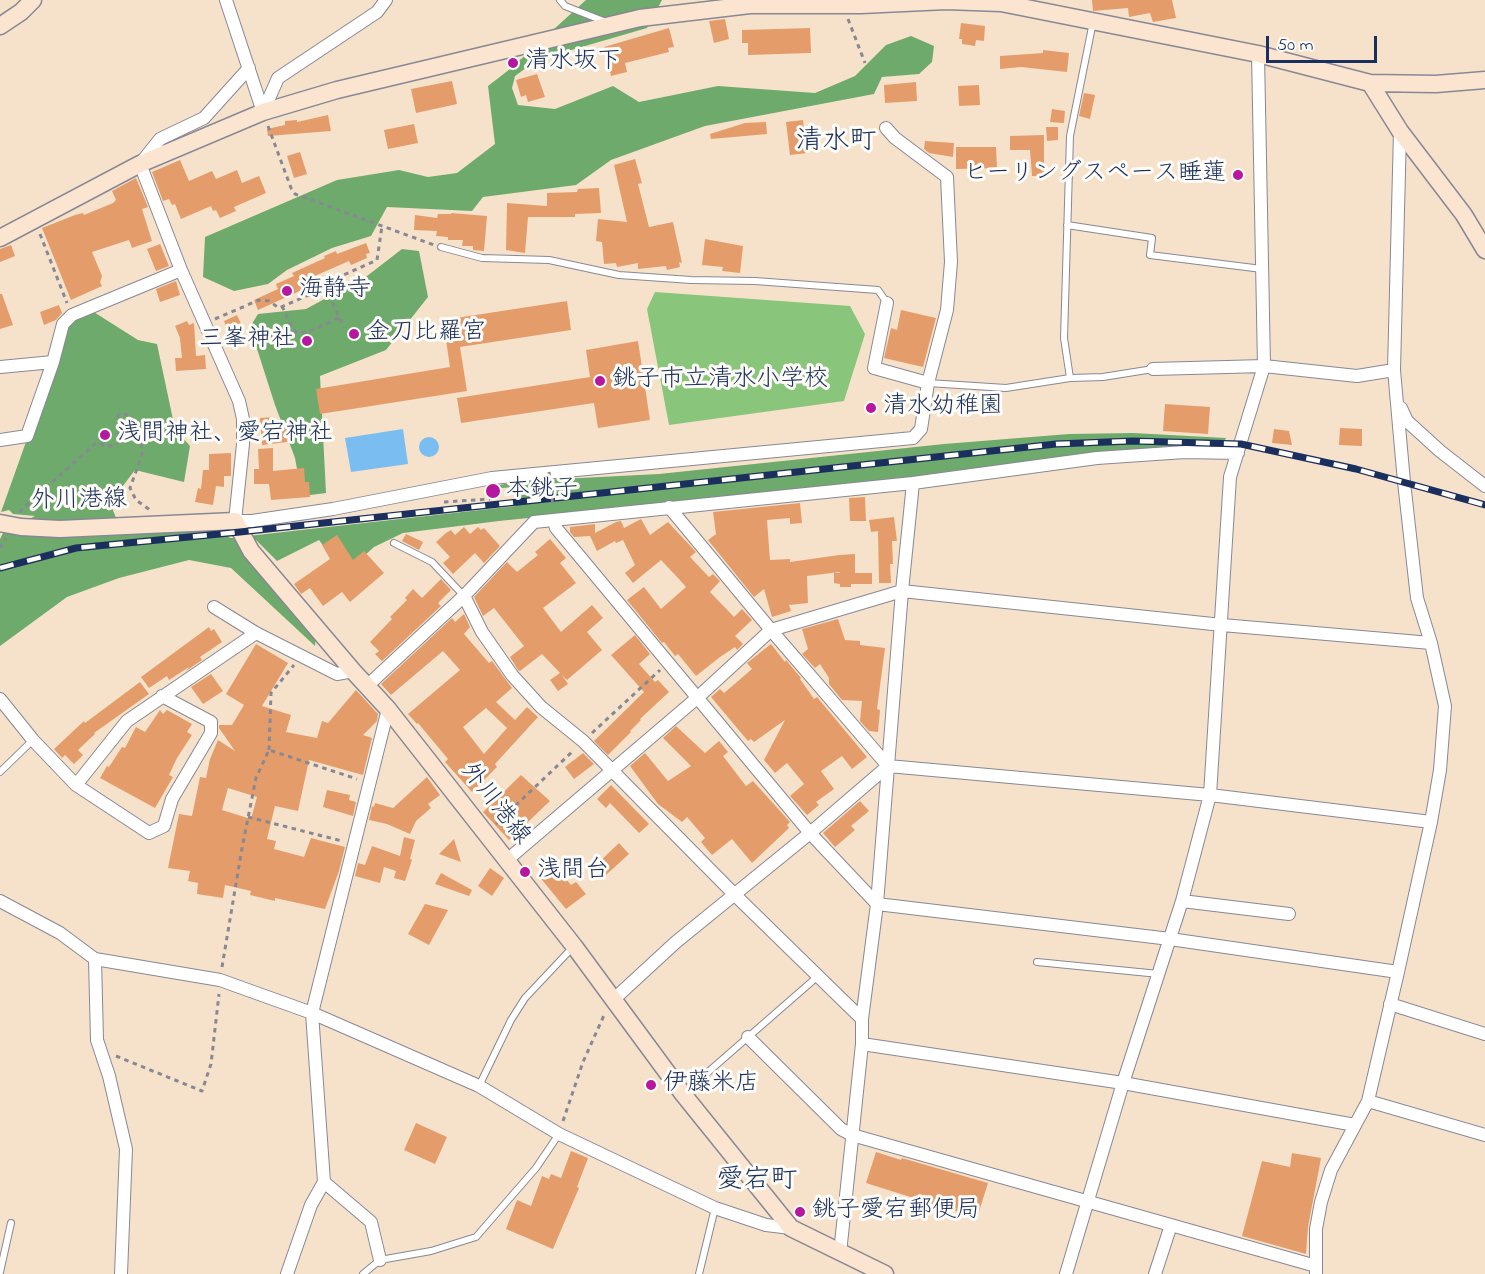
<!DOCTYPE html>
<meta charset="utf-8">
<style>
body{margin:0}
#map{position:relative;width:1485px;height:1274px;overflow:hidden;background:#f6e2cb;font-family:"Indie Flower",sans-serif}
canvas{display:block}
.scale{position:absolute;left:1266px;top:36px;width:111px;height:27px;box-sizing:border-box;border:3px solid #1b2f5e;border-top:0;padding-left:8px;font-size:18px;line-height:21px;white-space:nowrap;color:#1b2f5e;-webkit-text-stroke:4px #fdfcf7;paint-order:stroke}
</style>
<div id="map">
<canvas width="1485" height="1274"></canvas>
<div class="scale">50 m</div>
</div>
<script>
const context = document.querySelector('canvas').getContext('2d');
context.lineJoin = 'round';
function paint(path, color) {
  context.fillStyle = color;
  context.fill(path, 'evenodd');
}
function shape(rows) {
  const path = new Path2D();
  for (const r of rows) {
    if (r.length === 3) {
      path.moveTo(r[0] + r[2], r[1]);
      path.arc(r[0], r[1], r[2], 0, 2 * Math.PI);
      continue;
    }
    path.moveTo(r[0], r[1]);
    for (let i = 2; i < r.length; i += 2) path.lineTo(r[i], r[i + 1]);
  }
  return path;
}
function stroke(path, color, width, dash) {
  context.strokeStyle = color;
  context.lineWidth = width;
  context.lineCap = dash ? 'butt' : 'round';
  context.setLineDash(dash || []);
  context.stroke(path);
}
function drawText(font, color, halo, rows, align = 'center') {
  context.font = font + ' "Indie Flower","Klee One",sans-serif';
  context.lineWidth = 6;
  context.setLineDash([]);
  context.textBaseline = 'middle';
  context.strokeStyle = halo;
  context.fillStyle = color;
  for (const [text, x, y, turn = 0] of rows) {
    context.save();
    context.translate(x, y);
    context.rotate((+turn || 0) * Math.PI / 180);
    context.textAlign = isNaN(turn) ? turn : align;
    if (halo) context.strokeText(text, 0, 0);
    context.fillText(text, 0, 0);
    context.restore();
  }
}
paint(shape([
 [655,292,850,306,865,334,844,401,669,425,647,309]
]), '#89c57b');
paint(shape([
 [586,0,662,0,647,28,537,60,515,76,512,88,518,105,555,109,613,86,639,102,718,86,815,93,855,76,886,45,911,36,934,46,932,62,919,74,882,77,874,94,705,126,611,160,576,185,483,197,472,211,387,207,371,236,332,248,287,270,268,284,234,291,203,277,205,237,337,180,399,170,428,177,457,173,495,144,488,86,510,69],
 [402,249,419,251,428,297,386,350,320,376,326,493,302,496,295,458,275,405,250,327,258,314,306,309,367,276],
 [89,309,138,340,157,344,175,429,190,446,184,482,135,470,110,503,123,535,221,529,230,538,516,506,514,487,490,489,489,487,521,481,659,474,944,444,1069,434,1133,433,1226,438,1225,440,1097,454,1004,467,810,489,499,521,403,533,374,547,344,574,319,540,277,561,256,540,242,552,316,634,315,646,231,568,189,560,119,578,67,597,0,646,0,539,3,533,35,516,13,514,9,510,1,512,68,324]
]), '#6eaa6b');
paint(shape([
 [403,429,408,464,351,472,345,438],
 [429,447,10]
]), '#7abdf0');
paint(shape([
 [1092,0,1172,0,1176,18,1153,22,1150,13,1129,17,1128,8,1093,11],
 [725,19,729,39,714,43,709,21],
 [961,23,985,26,984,41,976,40,975,46,962,44,962,39,959,39],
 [669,28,674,47,668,48,669,52,625,63,627,72,611,76,604,47],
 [810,28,811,53,748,55,748,43,742,43,742,30],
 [1043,50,1069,53,1067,72,1021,67,1000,69,1000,56,1043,53],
 [537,74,545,97,528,102,526,95,521,97,516,80],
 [452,81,457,104,416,113,411,89],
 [916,82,917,101,885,103,884,85],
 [979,85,980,105,959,106,958,86],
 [1084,93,1095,95,1090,119,1079,116],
 [1052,109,1065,111,1064,123,1050,122],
 [328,115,331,131,268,136,267,129,285,125,285,121,297,120,297,122],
 [803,120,807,153,790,155,786,122],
 [766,122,767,134,711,139,710,134,745,123],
 [414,124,418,143,388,149,384,130],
 [1046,127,1058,127,1058,140,1047,141],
 [1044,135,1044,176,1032,176,1030,150,1010,150,1010,136],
 [925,141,954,143,953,157,929,153,924,149],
 [956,147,996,147,997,168,956,169],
 [300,152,307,174,294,178,287,156],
 [635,159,642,183,638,184,649,227,673,222,682,263,679,262,680,267,667,270,666,266,638,269,638,263,617,267,616,263,604,264,602,242,596,241,598,219,627,222,614,165],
 [180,160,189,181,212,171,216,179,237,170,242,183,259,176,266,193,234,207,236,211,220,218,216,210,213,211,211,206,181,219,175,204,172,205,169,199,163,201,152,172],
 [136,178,148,207,142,209,152,241,132,248,129,240,92,252,102,276,100,282,102,286,71,300,42,228,75,215,83,213,84,215,113,203,116,200,112,191],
 [599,188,601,213,575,214,575,217,528,217,525,253,506,250,507,203,547,206,547,193,577,192,578,189],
 [451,213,487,216,484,251,473,250,473,246,462,246,463,240,448,240,448,237,436,236,437,231,414,230,415,215,437,218,438,214,451,214],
 [705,239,743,246,740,273,722,271,723,267,702,265],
 [366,243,370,253,366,254,367,258,351,265,349,261,310,278,313,285,258,310,254,300,278,289,276,284,294,276,292,273,325,258,324,256,336,251,337,254],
 [160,244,169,266,156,271,147,249],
 [11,245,15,256,0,262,0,249],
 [176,281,180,295,160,302,156,289],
 [0,294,2,294,13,325,0,329],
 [567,301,571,330,460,347,467,391,320,414,316,389,450,367,443,320],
 [59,305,62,313,56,320,44,325,40,312],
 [901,310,936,318,923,367,884,358,891,328,897,330],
 [237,315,242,326,228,331,224,321],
 [187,321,189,325,194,323,196,356,205,355,206,369,176,371,175,358,182,358,180,338,175,326],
 [638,341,650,420,598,428,594,403,461,423,457,398,590,377,586,350],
 [1165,404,1210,407,1208,434,1163,431],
 [275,417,277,430,286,429,287,442,262,445,260,418],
 [1340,428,1362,429,1362,446,1339,445],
 [1274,429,1289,431,1292,445,1272,443],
 [273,448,273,471,304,468,305,482,309,482,310,497,271,500,269,484,254,484,254,469,259,469,258,449],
 [231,453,231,476,224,476,224,487,216,486,213,505,195,502,198,488,201,489,203,470,209,470,209,454],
 [865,497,866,521,850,521,849,498],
 [800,503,802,523,790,524,790,518,767,520,770,560,790,559,790,562,839,555,855,554,855,573,872,573,872,584,851,584,851,587,840,587,840,584,834,583,834,573,840,573,840,572,807,576,808,603,789,605,791,611,772,617,764,589,754,597,708,540,716,534,713,512],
 [894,517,897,541,892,541,893,564,890,564,891,583,879,583,878,531,871,532,869,520],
 [641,519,650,535,668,522,696,552,690,557,709,577,713,574,720,581,710,592,734,617,742,609,752,620,735,636,743,644,737,650,735,647,720,657,696,676,678,654,675,656,664,642,662,643,627,600,644,587,661,609,686,587,678,578,661,560,633,583,625,573,635,565,623,540,616,543,615,541,597,551,590,536,574,537,570,532,570,527,595,524,595,533,616,522,621,521,624,528],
 [464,527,470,534,478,527,481,530,484,528,500,546,484,563,475,553,453,574,443,563,450,557,436,542,446,533,451,530,455,535],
 [406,534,423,542,419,550,402,541],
 [337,535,353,560,364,551,384,573,350,602,342,592,323,606,310,588,301,594,294,584,330,559,322,545],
 [550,539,566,558,560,563,576,583,543,608,561,632,592,605,603,618,587,632,602,650,567,680,562,675,568,684,558,691,550,680,560,673,542,654,520,671,518,670,510,657,524,646,494,608,483,616,474,597,507,562,517,572,538,555,535,552],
 [441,579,451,590,438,603,441,606,382,661,375,654,379,651,370,642,392,619,390,617,407,600,405,598,413,589,422,598],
 [464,614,470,627,464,634,489,663,492,661,512,688,496,702,515,720,527,707,538,717,495,764,497,767,472,792,445,762,448,759,418,723,417,724,408,714,460,670,443,651,391,695,381,684,452,618,455,622],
 [486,708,507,728,484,754,463,727],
 [838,619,845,640,860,641,860,645,885,648,877,709,880,710,878,732,869,731,860,721,862,701,842,700,829,684,829,678,820,664,815,668,802,654,808,649,802,629],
 [209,627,211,631,214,629,222,642,200,657,202,660,186,671,189,667,169,680,167,676,149,688,141,677],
 [635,635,650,654,639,664,655,682,658,680,669,692,640,719,641,720,630,731,631,732,608,755,594,741,644,692,611,655],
 [256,644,288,663,262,706,291,715,286,732,317,738,322,721,328,723,356,690,378,714,377,721,363,735,372,738,363,775,309,760,298,811,275,806,267,839,276,841,274,849,304,857,311,838,345,847,339,871,325,909,275,898,275,901,250,895,251,891,225,885,223,898,197,894,198,883,188,881,190,871,168,868,179,814,192,816,200,777,206,778,210,759,218,740,235,751,219,728,219,725,232,725,244,705,226,694],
 [228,788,257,797,251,819,222,810],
 [771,644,785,662,786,660,801,678,800,679,814,699,817,697,867,757,852,769,842,756,821,771,834,789,816,802,819,805,807,815,790,796,804,784,787,763,775,773,764,760,785,720,754,742,751,739,748,741,711,697,720,689,724,693,752,669,747,663],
 [211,674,223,691,203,704,191,687],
 [140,682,149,694,94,733,95,734,78,750,83,755,74,764,65,755,62,758,54,749,84,721,85,723],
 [160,710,163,714,167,710,192,724,187,732,192,735,177,758,169,775,173,777,155,808,100,778,107,766,109,767,122,747,125,748,136,727,145,732],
 [676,726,705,753,719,741,728,752,723,756,746,786,753,781,790,822,787,825,789,828,752,863,732,839,712,855,701,842,705,838,687,817,682,822,658,804,630,766,645,753,668,781,691,766,663,738],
 [583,753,594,764,574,779,565,767],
 [521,775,550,801,509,840,483,812],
 [427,777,440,795,428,804,431,808,416,821,410,834,387,824,369,820,372,806,374,807,375,803,393,808],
 [611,785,649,824,639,833,610,803,606,808,597,799],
 [327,790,350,795,349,800,356,802,353,816,323,807],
 [860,801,869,811,851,826,855,830,835,847,823,833],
 [404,837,415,840,410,859,412,860,405,881,394,878,396,871,384,867,380,883,355,876,358,863,365,865,372,846,400,856],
 [454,839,461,862,439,854],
 [619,843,629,854,606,875,596,865],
 [553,863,571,885,576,882,586,894,566,909,538,875],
 [490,868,504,878,492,896,478,886],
 [441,873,472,890,469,896,435,884],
 [425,904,448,910,429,945,408,934],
 [416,1123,447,1137,435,1164,404,1150],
 [571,1151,588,1158,577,1187,579,1188,553,1249,506,1229,517,1200,531,1206,542,1176,549,1179,551,1174,561,1178],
 [876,1152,901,1160,902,1158,988,1183,977,1218,866,1183],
 [1292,1153,1321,1158,1308,1227,1306,1254,1242,1236,1262,1161,1290,1167]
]), '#e49d6a');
const lane = shape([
 [560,0,565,6,606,22],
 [1067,225,1152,238,1150,255,1262,269],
 [441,247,482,258,549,260,619,275,691,280,755,281,878,290,887,303],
 [1070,378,1064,338,1070,136,1093,22],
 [928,383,1006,388,1070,378,1103,377,1153,369],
 [394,543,432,562,464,596],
 [0,772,33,740],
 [1037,962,1159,974],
 [479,1086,511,1020,525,998,573,947],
 [684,1093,817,977],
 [0,1272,11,1223],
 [363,1274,380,1260,431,1251,476,1237,536,1168,559,1134],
 [699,1274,715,1208]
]);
const street = shape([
 [226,0,263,112],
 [249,68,204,118,160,139,140,164,181,270,239,401,243,419,243,444,235,521,252,521,333,509,492,478,913,438,921,429,928,383,947,310,951,262,947,177,895,138,886,128],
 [263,112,278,78,377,12,386,0],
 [887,303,874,368,928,383],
 [0,367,53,362,63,324,72,315,181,270],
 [1153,369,1264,366,1357,376,1394,370],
 [1401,408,1407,421,1440,451,1485,486],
 [0,440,27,436,53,362],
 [669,507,771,630,888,766,1210,795,1431,822],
 [554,521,556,528,810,833,877,904,1170,939,1398,972],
 [464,596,482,632,512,675,541,707,583,741,735,895,862,1019],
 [214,607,256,633,337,674,353,671],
 [367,686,464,596,534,522,913,483,1097,458,1185,452,1238,453],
 [0,699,33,740,76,785,149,833,164,826,172,799,211,733,211,722,162,696],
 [76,785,127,721,256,633],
 [507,860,697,698,771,630,902,591,1222,625,1431,643],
 [0,901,60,933,95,959,220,980,312,1013,479,1086,559,1134,715,1208,766,1225,791,1228],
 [1182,901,1289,914],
 [95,959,97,1040,109,1076,126,1149,121,1274],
 [613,1000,676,942,810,833,888,766],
 [1390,1004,1485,1034],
 [748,1037,841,1129,852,1135,1316,1266],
 [862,1044,1123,1083,1355,1125],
 [1368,1101,1485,1135],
 [324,1182,371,1222,380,1260],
 [840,1253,862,1044,862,1019,877,904,902,591,913,483],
 [287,1274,311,1205,324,1182,312,1013,388,709],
 [1066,1274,1123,1083,1182,901,1210,795,1230,477,1264,366,1258,54],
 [1155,1274,1171,1225],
 [1316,1274,1316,1229,1321,1202,1331,1170,1368,1101,1398,972,1431,822,1440,770,1445,706,1431,643,1417,598,1404,482,1394,370,1400,131]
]);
const secondary = shape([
 [0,26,21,12,33,0],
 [1370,83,1400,131,1464,215,1485,250],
 [0,238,140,164,263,112,337,90,640,18,750,5,861,5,946,1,1001,3,1258,54,1370,83,1436,84,1485,80],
 [0,523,21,527,60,529,235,521,251,551,353,671,388,709,574,946,683,1094,791,1228,885,1274]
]);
stroke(lane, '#888894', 8);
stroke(street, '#888894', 14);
stroke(secondary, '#888894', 19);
stroke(shape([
 [848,19,865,63],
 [268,126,291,188,295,194,434,245],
 [40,234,67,303],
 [325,286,344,328],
 [282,306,292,328,298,334,310,331,339,318],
 [215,319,259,300,269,301,279,308,320,290,330,281,377,260,382,226],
 [444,502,490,499],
 [19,512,97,442,107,447,118,443,119,435,118,415,126,414,140,431,142,455,130,488,136,500,150,510],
 [0,548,6,538],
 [592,733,660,670],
 [269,750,271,693,294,665],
 [248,817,342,841],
 [496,824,574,750],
 [222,967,242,848,256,778,269,750,357,779],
 [116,1056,202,1091,211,1064,219,994],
 [563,1121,583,1062,605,1013]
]), '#888894', 3, [4.5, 4.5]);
stroke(lane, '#fff', 6);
stroke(street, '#fff', 12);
stroke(secondary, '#fce5d0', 16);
const rail = shape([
 [0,568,76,548,240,532,1056,444,1133,441,1241,444,1356,469,1485,505]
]);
stroke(rail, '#1b2f5e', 7);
stroke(rail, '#fdfcf7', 4.5, [14]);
stroke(shape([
 [549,472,553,506]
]), '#888894', 3, [4.5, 4.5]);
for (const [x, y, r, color] of [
 [513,63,6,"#b5179e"],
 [1238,175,6,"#b5179e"],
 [287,291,6,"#b5179e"],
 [354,334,6,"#b5179e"],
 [307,341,6,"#b5179e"],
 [600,381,6,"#b5179e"],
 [871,408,6,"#b5179e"],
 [105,435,6,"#b5179e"],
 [493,491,8,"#b5179e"],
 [525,872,6,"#b5179e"],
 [651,1085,6,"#b5179e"],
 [800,1212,6,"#b5179e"]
]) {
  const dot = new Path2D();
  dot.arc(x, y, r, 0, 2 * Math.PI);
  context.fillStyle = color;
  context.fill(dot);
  stroke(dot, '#fdfcf7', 2);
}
drawText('24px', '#1b2f5e', '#fdfcf7', [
 ["清水坂下",525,63],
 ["ヒーリングスペース睡蓮",1226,175,"right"],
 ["海静寺",299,291],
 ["金刀比羅宮",366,334],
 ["三峯神社",295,341,"right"],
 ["銚子市立清水小学校",612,381],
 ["清水幼稚園",883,408],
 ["浅間神社、愛宕神社",117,435],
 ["本銚子",506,491],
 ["浅間台",537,872],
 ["伊藤米店",663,1085],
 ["銚子愛宕郵便局",812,1212]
], 'left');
drawText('24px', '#1b2f5e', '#fdfcf7', [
 ["外川港線",79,502,-1],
 ["外川港線",494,805,52]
]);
drawText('27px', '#1b2f5e', '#fdfcf7', [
 ["清水町",836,144],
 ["愛宕町",757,1183]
]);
</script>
